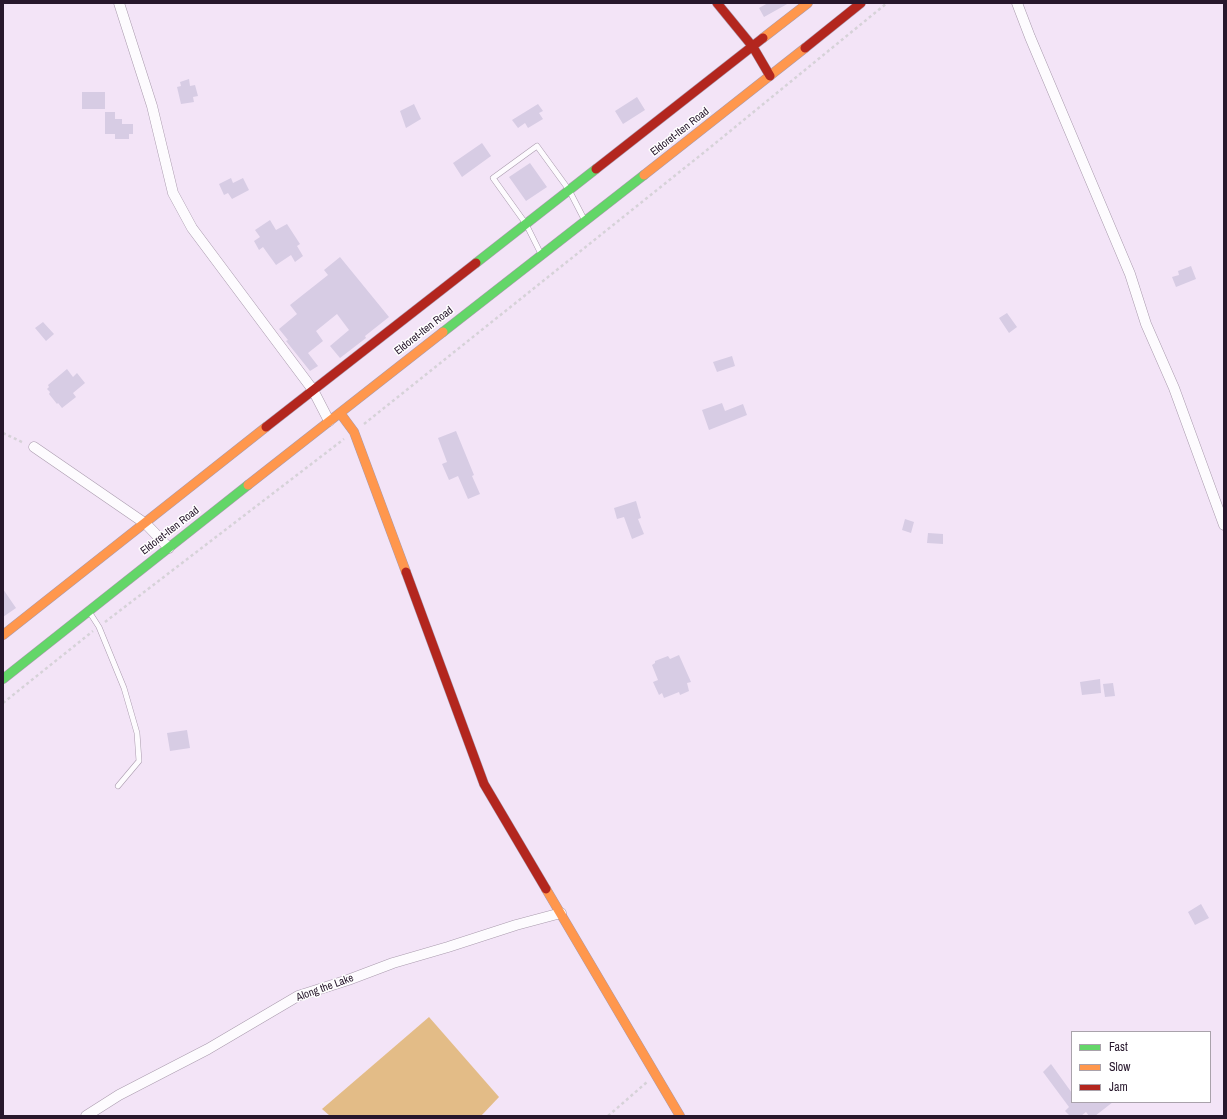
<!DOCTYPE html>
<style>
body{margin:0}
#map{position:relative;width:1227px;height:1119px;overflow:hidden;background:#f3e4f7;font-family:"Archivo Narrow",sans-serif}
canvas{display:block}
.frame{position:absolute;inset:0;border:4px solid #27172c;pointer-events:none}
.legend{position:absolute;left:1071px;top:1031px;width:140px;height:72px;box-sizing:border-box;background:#fff;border:1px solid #a9a2ab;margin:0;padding:5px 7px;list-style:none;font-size:12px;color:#27172c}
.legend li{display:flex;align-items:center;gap:8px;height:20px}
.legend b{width:20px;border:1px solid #a9a2ab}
</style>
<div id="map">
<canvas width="1227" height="1119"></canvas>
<div class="frame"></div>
<ul class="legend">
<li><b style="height:5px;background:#63d668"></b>Fast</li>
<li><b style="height:5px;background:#ff974d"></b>Slow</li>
<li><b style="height:5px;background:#b3261e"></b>Jam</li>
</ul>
</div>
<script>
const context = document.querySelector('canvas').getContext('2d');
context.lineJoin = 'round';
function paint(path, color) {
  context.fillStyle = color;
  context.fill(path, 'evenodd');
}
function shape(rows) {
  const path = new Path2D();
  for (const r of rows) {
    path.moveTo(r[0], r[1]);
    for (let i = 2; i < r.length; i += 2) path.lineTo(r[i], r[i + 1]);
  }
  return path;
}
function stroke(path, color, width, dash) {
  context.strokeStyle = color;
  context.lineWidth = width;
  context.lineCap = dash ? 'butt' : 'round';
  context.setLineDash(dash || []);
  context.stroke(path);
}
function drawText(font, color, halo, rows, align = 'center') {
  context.font = font + ' "Archivo Narrow",sans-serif';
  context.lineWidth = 3;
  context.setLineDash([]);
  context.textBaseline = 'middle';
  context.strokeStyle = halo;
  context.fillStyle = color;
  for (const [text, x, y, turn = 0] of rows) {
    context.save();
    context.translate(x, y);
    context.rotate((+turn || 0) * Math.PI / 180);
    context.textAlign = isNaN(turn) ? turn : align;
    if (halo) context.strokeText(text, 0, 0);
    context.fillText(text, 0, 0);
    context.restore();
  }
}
paint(shape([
 [429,1017,499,1097,481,1116,330,1116,322,1109]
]), '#e3bc87');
paint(shape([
 [768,3,789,3,764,17,759,8],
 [189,79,190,86,195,85,198,96,193,97,194,102,181,104,177,87,181,86,180,82],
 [82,92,105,92,105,109,82,109],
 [637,97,645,110,623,124,615,111],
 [414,104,421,119,406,128,400,111],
 [538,104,543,111,539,113,543,119,528,128,525,123,518,128,512,120],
 [105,112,115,112,115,119,122,119,122,124,133,124,133,134,129,134,129,139,115,139,115,134,105,134],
 [482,143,491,156,462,177,453,163],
 [530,163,547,187,526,201,509,177],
 [231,178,233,183,243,178,249,190,232,199,228,193,224,195,219,184],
 [270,220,276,230,287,224,300,244,297,246,303,256,295,262,291,255,276,265,263,247,259,250,254,241,260,237,255,230],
 [340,257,389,317,365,336,366,338,340,358,330,346,349,330,337,314,316,331,323,341,308,353,318,366,310,371,286,341,288,340,279,329,297,314,290,305,328,275,324,270],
 [1191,266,1196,279,1176,287,1172,277,1179,275,1178,271],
 [1007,313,1017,327,1009,333,999,318],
 [43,322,54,334,46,341,35,328],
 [732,356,735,366,717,372,713,362],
 [67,369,73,377,77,373,85,383,73,393,76,397,62,408,58,403,57,404,49,394,50,392,47,389,49,387,48,385],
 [722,403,725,411,743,404,747,415,709,430,702,410],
 [456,431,474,475,472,476,480,494,468,499,458,476,449,480,442,464,447,462,438,438],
 [636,501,641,518,638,519,644,534,632,539,624,517,617,519,614,508],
 [905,519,914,522,911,533,902,530],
 [928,533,943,534,943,544,927,543],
 [3,589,16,608,3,617],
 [679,655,691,682,687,683,689,691,680,695,679,692,664,698,662,693,659,695,653,682,658,680,652,665,655,663,655,661,668,656,670,659],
 [1100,679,1101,693,1082,695,1080,682],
 [1113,683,1115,696,1105,697,1103,684],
 [187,730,190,748,170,751,167,733],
 [1201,904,1209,918,1195,925,1188,912],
 [1051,1064,1072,1093,1072,1102,1113,1102,1095,1116,1089,1116,1086,1112,1081,1116,1070,1116,1065,1111,1069,1107,1043,1072]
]), '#d7cce4');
const lane = shape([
 [541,254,526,224,493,178,537,146,569,190,584,219],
 [90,613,99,627,124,688,137,733,139,761,118,786]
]);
const street = shape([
 [119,3,152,106,173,193,192,228,313,390,329,421],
 [1017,3,1030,37,1130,274,1146,324,1174,388,1224,525],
 [34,447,146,524,169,548],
 [86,1116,119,1095,208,1049,298,996,348,980,393,963,448,947,516,925,561,913]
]);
const fast = shape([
 [476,263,596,169],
 [443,332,644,175],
 [3,679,248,485]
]);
const slow = shape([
 [763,38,808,3],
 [644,175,805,48],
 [340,413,354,432,406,572],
 [248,485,443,332],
 [3,635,266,427],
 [546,889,680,1116]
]);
const jam = shape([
 [717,3,753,47,770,76],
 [805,48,861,3],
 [596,169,763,38],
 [266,427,476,263],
 [406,572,484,784,546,889]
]);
stroke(lane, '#a99aad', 6);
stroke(street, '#a99aad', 11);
stroke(fast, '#a99aad', 10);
stroke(slow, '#a99aad', 10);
stroke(jam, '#a99aad', 10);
stroke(shape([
 [364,424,707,150,887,3],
 [3,433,24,443],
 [105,622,344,439],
 [3,703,93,631],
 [608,1116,647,1082]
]), '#d6d2d8', 2.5, [3, 3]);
stroke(lane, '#fdfbfe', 5);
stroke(street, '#fdfbfe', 10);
stroke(fast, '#63d668', 9);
stroke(slow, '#ff974d', 9);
stroke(jam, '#b3261e', 9);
drawText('11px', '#27172c', '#fff', [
 ["Eldoret-Iten Road",680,132,-38],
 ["Eldoret-Iten Road",424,331,-38],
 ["Eldoret-Iten Road",170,531,-38],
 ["Along the Lake",325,988,-20]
]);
</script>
